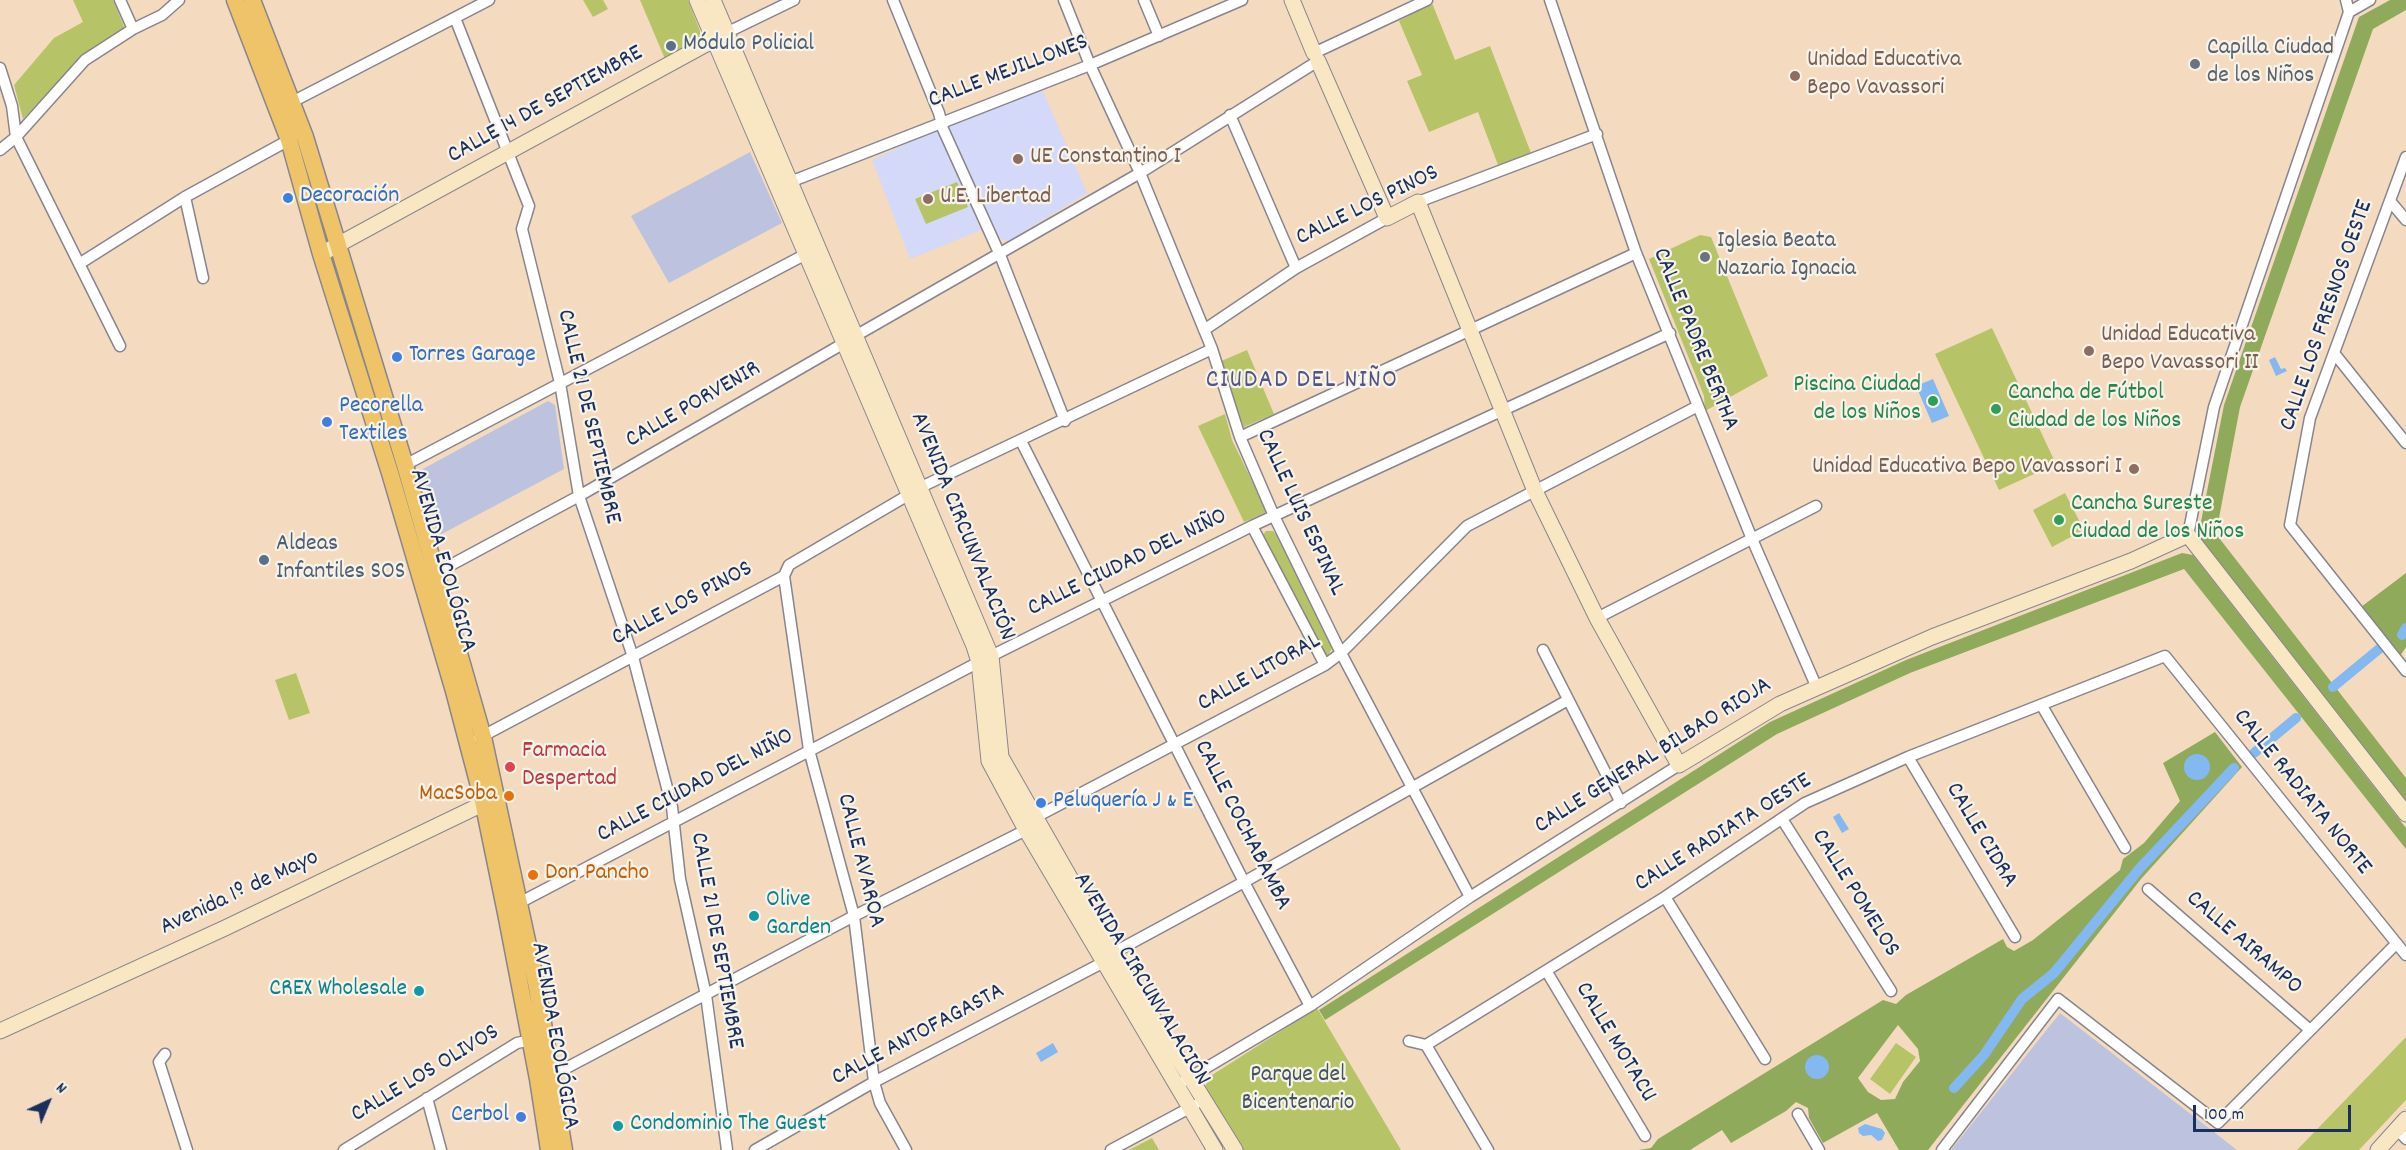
<!DOCTYPE html>
<meta charset="utf-8">
<style>
body{margin:0}
#map{position:relative;width:2406px;height:1150px;overflow:hidden;background:#f4dbbf;font-family:Dekko,sans-serif}
canvas{display:block}
.north{position:absolute;left:18px;top:1072px;width:60px;height:60px;-webkit-text-stroke:4px #f7f3e8;paint-order:stroke;rotate:44deg;font-size:16px;font-weight:700;line-height:24px;text-align:center;color:#1b2f5e}
.north::after{content:'';display:block;margin:auto;width:21px;height:27px;background:#1b2f5e;clip-path:polygon(50% 0,100% 100%,50% 72%,0 100%)}
.scale{position:absolute;left:2193px;top:1105px;width:158px;height:27px;box-sizing:border-box;border:3px solid #1b2f5e;border-top:0;padding-left:8px;font-size:18px;line-height:21px;white-space:nowrap;color:#1b2f5e;-webkit-text-stroke:4px #f7f3e8;paint-order:stroke}
</style>
<div id="map">
<canvas width="2406" height="1150"></canvas>
<div class="north">N</div>
<div class="scale">100 m</div>
</div>
<script>
const context = document.querySelector('canvas').getContext('2d');
context.lineJoin = 'round';
function paint(path, color) {
  context.fillStyle = color;
  context.fill(path, 'evenodd');
}
function shape(rows) {
  const path = new Path2D();
  for (const r of rows) {
    if (r.length === 3) {
      path.moveTo(r[0] + r[2], r[1]);
      path.arc(r[0], r[1], r[2], 0, 2 * Math.PI);
      continue;
    }
    path.moveTo(r[0], r[1]);
    for (let i = 2; i < r.length; i += 2) path.lineTo(r[i], r[i + 1]);
  }
  return path;
}
function stroke(path, color, width, dash) {
  context.strokeStyle = color;
  context.lineWidth = width;
  context.lineCap = dash ? 'butt' : 'round';
  context.setLineDash(dash || []);
  context.stroke(path);
}
function drawText(font, color, halo, rows, align = 'center') {
  context.font = font + ' Dekko,sans-serif';
  context.lineWidth = 4.5;
  context.setLineDash([]);
  context.textBaseline = 'middle';
  context.strokeStyle = halo;
  context.fillStyle = color;
  for (const [text, x, y, turn = 0] of rows) {
    context.save();
    context.translate(x, y);
    context.rotate((+turn || 0) * Math.PI / 180);
    context.textAlign = isNaN(turn) ? turn : align;
    if (halo) context.strokeText(text, 0, 0);
    context.fillText(text, 0, 0);
    context.restore();
  }
}
paint(shape([
 [1042,89,1087,193,1008,241,999,238,948,126],
 [937,129,981,230,910,259,872,160]
]), '#d4d8f9');
paint(shape([
 [750,152,782,223,669,283,631,216],
 [548,401,555,405,564,469,438,536,419,475,421,470],
 [2060,1013,2108,1050,2237,1150,1951,1150]
]), '#bdc3de');
paint(shape([
 [73,0,113,0,125,29,81,59,23,119,14,85,54,38,83,22],
 [583,0,603,0,608,9,593,17],
 [640,0,688,0,700,31,700,38,665,59],
 [1432,3,1455,60,1490,46,1531,153,1498,165,1478,112,1429,132,1407,81,1422,75,1399,21],
 [957,182,968,207,926,224,915,199],
 [1700,235,1711,237,1768,376,1705,411,1704,396,1649,259],
 [1992,328,2056,464,1999,490,1935,354],
 [1247,350,1274,414,1244,427,1219,362],
 [1225,414,1232,440,1267,512,1244,522,1198,426],
 [2065,493,2084,530,2052,547,2033,510],
 [1266,531,1273,531,1277,535,1333,647,1328,655,1325,656,1262,536],
 [296,673,310,713,289,720,275,680],
 [1317,1008,1401,1150,1241,1150,1207,1095,1205,1087,1209,1077],
 [2406,1037,2406,1100,2359,1150,2297,1150],
 [1896,1043,1916,1057,1890,1094,1870,1079],
 [1152,1138,1159,1150,1129,1150]
]), '#b6c467');
paint(shape([
 [2390,0,2406,0,2406,10,2373,29,2240,407,2216,534,2406,778,2406,802,2198,537,2224,405,2359,17],
 [2182,553,2193,555,2406,828,2406,849,2184,569,1910,673,1777,734,1325,1020,1319,1010,1770,722,1906,660],
 [2406,573,2406,647,2400,656,2361,607],
 [2215,732,2242,767,2141,879,1928,1150,1899,1150,1877,1113,1823,1143,1809,1118,1808,1108,1796,1102,1786,1111,1731,1143,1722,1130,1690,1150,1639,1150,1651,1148,1658,1139,1883,1000,1896,1004,1906,995,2003,939,2007,947,2014,951,2033,940,2120,870,2123,859,2144,843,2180,801,2163,763],
 [1898,1025,1918,1049,1920,1061,1903,1082,1895,1099,1881,1100,1868,1092,1858,1078]
]), '#90aa5c');
paint(shape([
 [2275,357,2281,369,2285,368,2287,371,2276,376,2269,360],
 [1933,379,1949,416,1932,423,1916,386],
 [2197,767,13],
 [1839,813,1849,829,1842,833,1833,817],
 [1053,1043,1058,1052,1041,1062,1036,1053],
 [1817,1067,12],
 [1865,1124,1882,1129,1885,1133,1882,1140,1878,1141,1871,1135,1863,1136,1859,1133,1858,1128]
]), '#83b8f1');
stroke(shape([
 [2402,635,2406,628],
 [2333,687,2379,649],
 [2254,753,2296,718],
 [1954,1088,1984,1055,2022,999,2054,973,2140,868,2234,768]
]), '#83b8f1', 10);
const street = shape([
 [120,0,133,29],
 [893,0,939,113,943,129,1000,255,1065,421],
 [1064,0,1090,65,1140,173,1212,349,1240,437,1274,516,1341,653,1470,897],
 [1144,0,1159,36],
 [1550,0,1636,253,1752,539,1817,688],
 [2349,12,2370,0],
 [455,18,529,206,522,229,560,383,579,496,633,657,672,807,680,879,706,995,727,1150],
 [726,33,794,0],
 [0,68,12,106,16,137,120,346],
 [292,102,489,0],
 [1230,115,1296,268],
 [0,150,16,137,85,60,133,29,162,15,179,0],
 [2406,157,2310,418,2290,525,2406,671],
 [790,182,1090,65,1242,0],
 [185,197,203,278],
 [2390,201,2406,220],
 [1418,202,1597,134],
 [79,264,185,197,289,140],
 [1204,330,1296,268,1387,218],
 [857,335,1140,173,1318,61,1314,53,1427,0],
 [2334,353,2406,443],
 [1240,437,1636,253],
 [1021,441,1244,882,1310,1006],
 [405,465,808,253],
 [921,487,1212,349],
 [1252,526,1325,665],
 [2188,535,2214,407,2349,12,2346,0],
 [436,573,579,496,846,342],
 [784,576,809,750,854,916,874,1082,880,1103,906,1150],
 [1597,618,1816,506],
 [1543,650,1621,803],
 [2042,706,2125,848],
 [479,738,784,576,789,565,910,494],
 [1908,757,2015,937],
 [1034,818,1325,665,1341,653,1467,526,1698,406],
 [1782,819,1891,991],
 [2148,889,2310,1030],
 [1665,897,1765,1059],
 [519,903,979,662,1252,526,1670,333],
 [1113,953,1244,882,1568,700],
 [1547,972,1645,1136],
 [1409,1041,1426,1045,1488,1150],
 [1426,1045,1665,897,1805,803,1908,757,2165,656,2406,955],
 [165,1054,159,1062,187,1150],
 [553,1075,854,916,1026,830],
 [1184,1081,1310,1006,1470,897,1679,765],
 [427,1098,441,1150],
 [1798,1114,1819,1150],
 [2396,1128,2406,1139],
 [344,1150,517,1043,531,1040],
 [755,1150,874,1082,1104,962],
 [1111,1150,1195,1105],
 [1942,1150,2058,999,2218,1123,2395,945]
]);
const secondary = shape([
 [697,0,974,646,979,662,989,761,1026,830,1215,1150],
 [713,0,991,656,1001,757,1113,953,1235,1150],
 [1292,0,1314,53],
 [1318,61,1387,218,1418,202,1535,491,1597,618,1679,765,1780,704,1932,637,2131,561,2188,535,2406,814],
 [321,254,721,36],
 [0,1031,225,928,495,798],
 [2378,1150,2406,1119]
]);
const primary = shape([
 [235,0,289,140,321,254,390,473,454,691,483,801,506,913,538,1079,549,1150],
 [252,0,305,137,405,465,483,737,537,987,564,1150]
]);
stroke(street, '#88858e', 13);
stroke(secondary, '#88858e', 17);
stroke(primary, '#88858e', 19);
stroke(street, '#fff', 10);
stroke(secondary, '#f9e7c3', 15);
stroke(primary, '#efc469', 16);
for (const [x, y, r, color] of [
 [671,46,6,"#5c6f8a"],
 [2195,64,6,"#6b7280"],
 [1795,76,6,"#8d6e63"],
 [1018,159,6,"#8d6e63"],
 [288,198,6,"#3f7fe0"],
 [928,199,6,"#8d6e63"],
 [1705,257,6,"#6b7280"],
 [2089,351,6,"#8d6e63"],
 [397,357,6,"#3f7fe0"],
 [1933,401,6,"#2e9e5b"],
 [1996,409,6,"#2e9e5b"],
 [327,422,6,"#3f7fe0"],
 [2134,469,6,"#8d6e63"],
 [2059,520,6,"#2e9e5b"],
 [264,560,6,"#5c6f8a"],
 [510,767,6,"#e0444e"],
 [509,796,6,"#e8710a"],
 [1041,803,6,"#3f7fe0"],
 [533,875,6,"#e8710a"],
 [754,916,6,"#0f9aa8"],
 [419,991,6,"#0f9aa8"],
 [521,1117,6,"#3f7fe0"],
 [618,1126,6,"#0f9aa8"]
]) {
  const dot = new Path2D();
  dot.arc(x, y, r, 0, 2 * Math.PI);
  context.fillStyle = color;
  context.fill(dot);
  stroke(dot, '#f7f3e8', 2);
}
drawText('24px', '#4e5e75', '#f7f3e8', [
 ["Módulo Policial",683,46],
 ["Aldeas",276,546],
 ["Infantiles SOS",276,574]
], 'left');
drawText('24px', '#5b616d', '#f7f3e8', [
 ["Capilla Ciudad",2207,50],
 ["de los Niños",2207,78],
 ["Iglesia Beata",1717,243],
 ["Nazaria Ignacia",1717,271]
], 'left');
drawText('24px', '#785e54', '#f7f3e8', [
 ["Unidad Educativa",1807,62],
 ["Bepo Vavassori",1807,90],
 ["UE Constantino I",1030,159],
 ["U.E. Libertad",940,199],
 ["Unidad Educativa",2101,337],
 ["Bepo Vavassori II",2101,365],
 ["Unidad Educativa Bepo Vavassori I",2122,469,"right"]
], 'left');
drawText('24px', '#1b2f5e', '#f7f3e8', [
 ["CALLE MEJILLONES",1009,73,-21],
 ["CALLE 14 DE SEPTIEMBRE",546,106,-29],
 ["CALLE LOS PINOS",1368,207,-26],
 ["CALLE LOS FRESNOS OESTE",2328,316,-71],
 ["CALLE PADRE BERTHA",1694,340,68],
 ["CALLE PORVENIR",694,406,-30],
 ["CALLE 21 DE SEPTIEMBRE",587,417,77],
 ["CALLE LUIS ESPINAL",1299,513,65],
 ["AVENIDA CIRCUNVALACIÓN",961,527,68],
 ["AVENIDA ECOLÓGICA",441,561,74],
 ["CALLE CIUDAD DEL NIÑO",1128,564,-26],
 ["CALLE LOS PINOS",683,605,-28],
 ["CALLE LITORAL",1260,674,-29],
 ["CALLE GENERAL BILBAO RIOJA",1654,757,-32],
 ["CALLE CIUDAD DEL NIÑO",696,787,-28],
 ["CALLE RADIATA NORTE",2301,793,51],
 ["CALLE COCHABAMBA",1241,826,63],
 ["CALLE RADIATA OESTE",1724,834,-32],
 ["CALLE CIDRA",1980,836,59],
 ["CALLE AVAROA",859,861,76],
 ["Avenida 1º de Mayo",240,894,-25],
 ["CALLE POMELOS",1854,894,58],
 ["CALLE 21 DE SEPTIEMBRE",715,941,80],
 ["CALLE AIRAMPO",2243,944,41],
 ["AVENIDA CIRCUNVALACIÓN",1140,980,59],
 ["AVENIDA ECOLÓGICA",553,1036,80],
 ["CALLE ANTOFAGASTA",919,1036,-28],
 ["CALLE MOTACU",1614,1043,59],
 ["CALLE LOS OLIVOS",426,1075,-31]
]);
drawText('24px', '#366cbe', '#f7f3e8', [
 ["Decoración",300,198],
 ["Torres Garage",409,357],
 ["Pecorella",339,408],
 ["Textiles",339,436],
 ["Peluquería J & E",1053,803],
 ["Cerbol",509,1117,"right"]
], 'left');
drawText('24px', '#27864d', '#f7f3e8', [
 ["Piscina Ciudad",1921,387,"right"],
 ["de los Niños",1921,415,"right"],
 ["Cancha de Fútbol",2008,395],
 ["Ciudad de los Niños",2008,423],
 ["Cancha Sureste",2071,506],
 ["Ciudad de los Niños",2071,534]
], 'left');
drawText('24px', '#be3a42', '#f7f3e8', [
 ["Farmacia",522,753],
 ["Despertad",522,781]
], 'left');
drawText('24px', '#c56008', '#f7f3e8', [
 ["MacSoba",497,796],
 ["Don Pancho",545,875,"left"]
], 'right');
drawText('24px', '#0d838f', '#f7f3e8', [
 ["Olive",766,902],
 ["Garden",766,930],
 ["CREX Wholesale",407,991,"right"],
 ["Condominio The Guest",630,1126]
], 'left');
drawText('24px', '#425460', '#f7f3e8', [
 ["Parque del",1298,1077],
 ["Bicentenario",1298,1105]
]);
context.letterSpacing = '1.5px';
drawText('26px', '#535385', '#f7f3e8', [
 ["CIUDAD DEL NIÑO",1302,382]
]);
context.letterSpacing = '0px';
</script>
